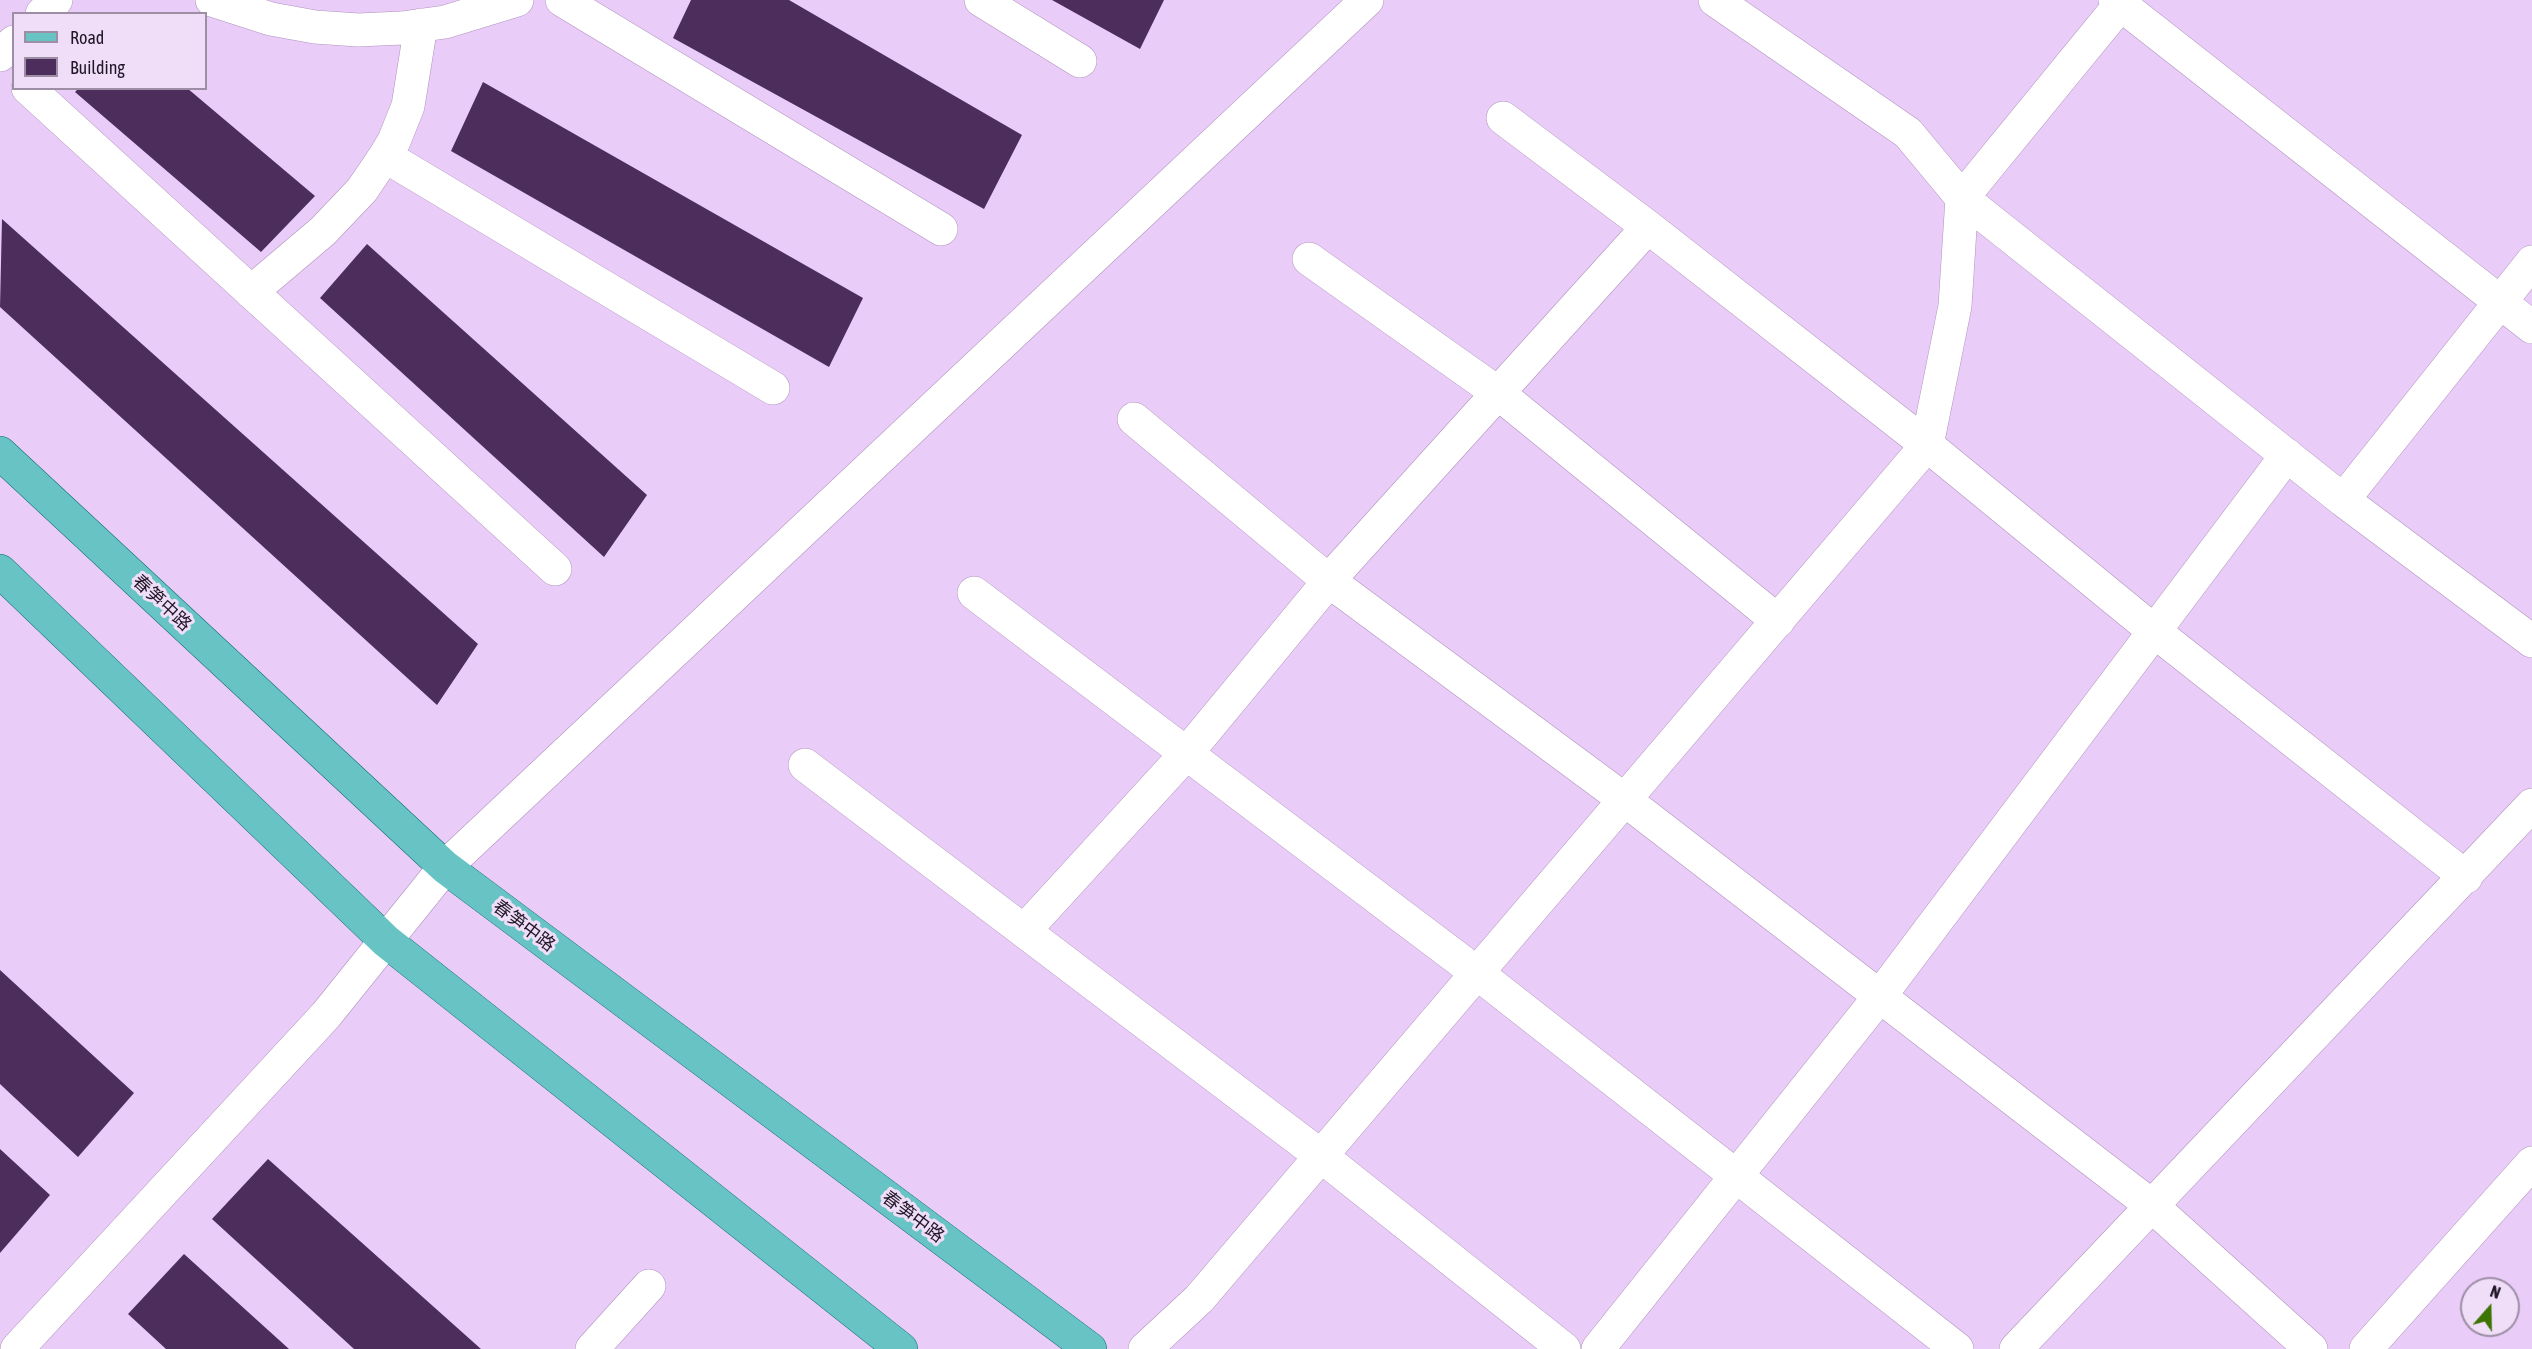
<!DOCTYPE html>
<meta charset="utf-8">
<style>
body{margin:0}
#map{position:relative;width:2532px;height:1349px;overflow:hidden;background:#eaccf8;font-family:"Asap Condensed",sans-serif}
canvas{display:block}
.legend{position:absolute;left:12px;top:12px;width:195px;height:78px;box-sizing:border-box;background:#f0def9;border:2px solid #9d8ea5;margin:0;padding:8px 10px;list-style:none;font-size:18px;color:#211626}
.legend li{display:flex;align-items:center;gap:12px;height:30px}
.legend b{width:30px;border:2px solid #9d8ea5}
.north{position:absolute;left:2460px;top:1277px;width:60px;height:60px;box-sizing:border-box;background:#f0def9;border:2px solid #9d8ea5;border-radius:50%;rotate:20deg;font-size:16px;font-weight:700;line-height:24px;text-align:center;color:#211626}
.north::after{content:'';display:block;margin:auto;width:21px;height:27px;background:#3d7504;clip-path:polygon(50% 0,100% 100%,50% 72%,0 100%)}
</style>
<div id="map">
<canvas width="2532" height="1349"></canvas>
<ul class="legend">
<li><b style="height:8px;background:#68c4c4"></b>Road</li>
<li><b style="height:16px;background:#4d2d5c"></b>Building</li>
</ul>
<div class="north">N</div>
</div>
<script>
const context = document.querySelector('canvas').getContext('2d');
context.lineJoin = 'round';
function paint(path, color) {
  context.fillStyle = color;
  context.fill(path, 'evenodd');
}
function shape(rows) {
  const path = new Path2D();
  for (const r of rows) {
    path.moveTo(r[0], r[1]);
    for (let i = 2; i < r.length; i += 2) path.lineTo(r[i], r[i + 1]);
  }
  return path;
}
function stroke(path, color, width, dash) {
  context.strokeStyle = color;
  context.lineWidth = width;
  context.lineCap = dash ? 'butt' : 'round';
  context.setLineDash(dash || []);
  context.stroke(path);
}
function drawText(font, color, halo, rows, align = 'center') {
  context.font = font + ' "Asap Condensed","Noto Sans SC",sans-serif';
  context.lineWidth = 6;
  context.setLineDash([]);
  context.textBaseline = 'middle';
  context.strokeStyle = halo;
  context.fillStyle = color;
  for (const [text, x, y, turn = 0] of rows) {
    context.save();
    context.translate(x, y);
    context.rotate((+turn || 0) * Math.PI / 180);
    context.textAlign = isNaN(turn) ? turn : align;
    if (halo) context.strokeText(text, 0, 0);
    context.fillText(text, 0, 0);
    context.restore();
  }
}
paint(shape([
 [691,0,789,0,1022,135,984,209,673,38],
 [1052,0,1164,0,1140,49],
 [483,82,863,298,829,367,451,151],
 [79,88,187,88,315,196,261,252,75,92],
 [2,219,478,644,437,705,0,307],
 [367,244,647,495,604,557,320,298],
 [0,970,134,1093,78,1157,0,1084],
 [0,1149,50,1195,0,1253],
 [268,1159,481,1349,354,1349,212,1219],
 [184,1254,289,1349,166,1349,128,1314]
]), '#4d2d5c');
const minor = shape([
 [212,0,271,19,315,27,358,30,402,28,445,22,517,0],
 [562,0,941,229],
 [981,0,1080,61],
 [2115,0,2532,327],
 [2124,0,1962,198,2343,500,2532,641],
 [42,14,56,0],
 [0,55,14,42],
 [28,88,555,569],
 [1503,118,1648,227,1927,445,2154,631,2466,877],
 [385,156,773,388],
 [1309,259,1498,393,1778,621],
 [251,292,323,231,362,190,385,156,394,141,408,106,421,25],
 [1134,419,1329,581,1625,800,2152,1206,2311,1349],
 [2343,500,2532,262],
 [974,593,1477,973,1957,1349],
 [805,765,1321,1156,1564,1349],
 [1024,931,1186,754,1338,570,1648,227],
 [17,1349,326,1015,445,867,1367,0],
 [592,1349,649,1286],
 [1145,1349,1199,1299,1927,445,1955,306,1962,198,1908,133,1715,0],
 [1598,1349,1880,996,2287,455],
 [2016,1349,2532,805],
 [2366,1349,2532,1163]
]);
const major = shape([
 [0,453,445,867,1090,1349],
 [0,571,386,941,901,1349]
]);
stroke(minor, '#af93bc', 34);
stroke(major, '#0e6d73', 34);
stroke(minor, '#fff', 33);
stroke(major, '#68c4c4', 33);
drawText('18px', '#211626', '#f0def9', [
 ["春笋中路",162,603,43],
 ["春笋中路",524,926,37],
 ["春笋中路",913,1217,37]
]);
</script>
